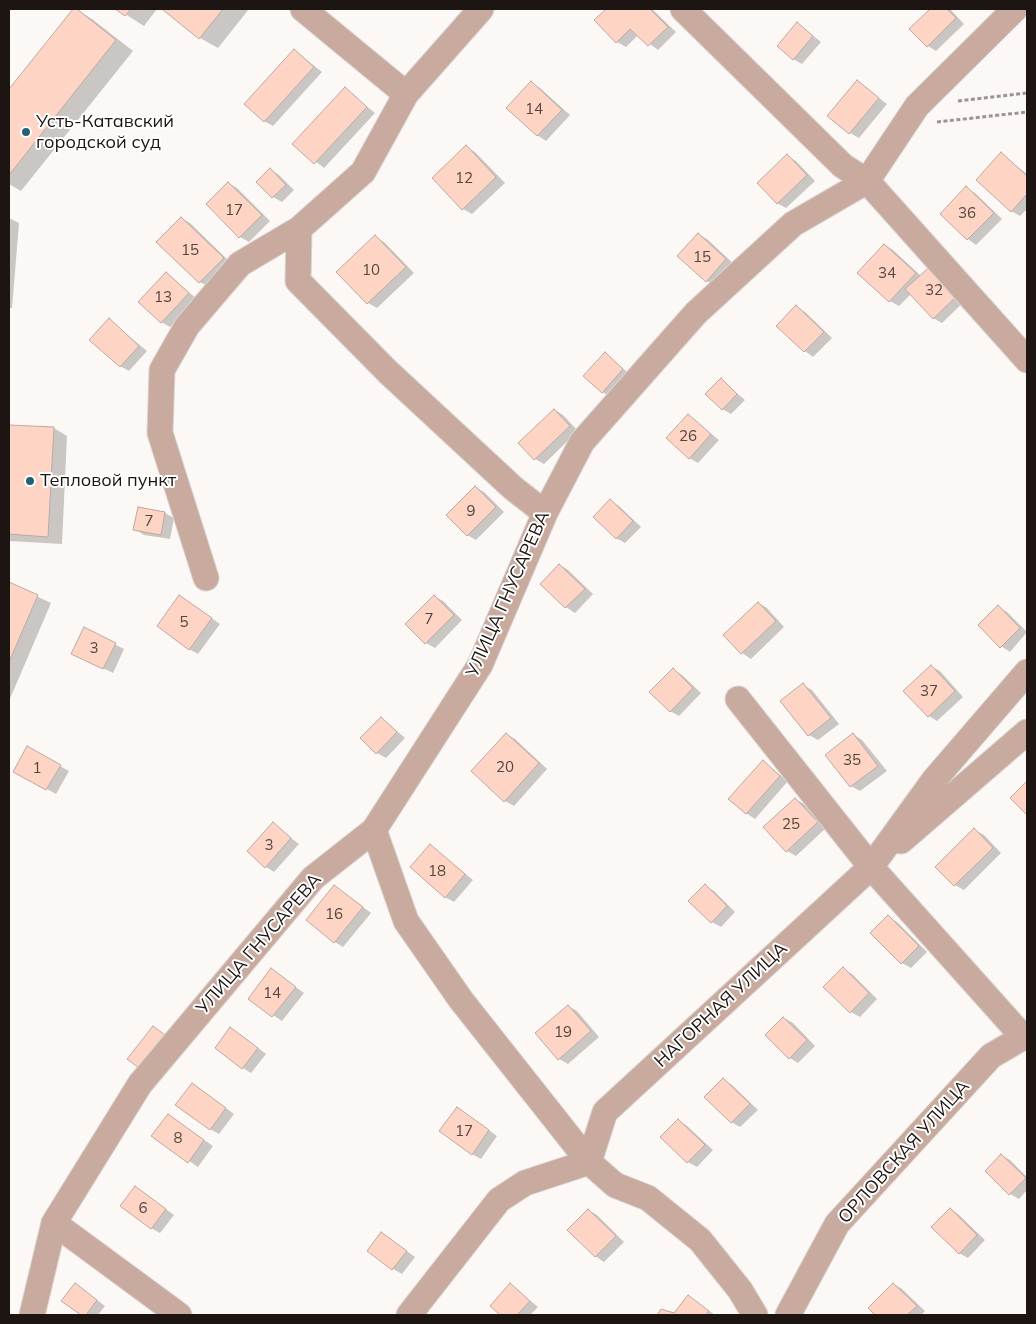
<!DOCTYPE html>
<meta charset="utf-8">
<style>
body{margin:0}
#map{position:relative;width:1036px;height:1324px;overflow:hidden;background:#fcf8f6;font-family:Mulish,sans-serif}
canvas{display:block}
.frame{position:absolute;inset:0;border:10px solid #1c1512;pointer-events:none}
</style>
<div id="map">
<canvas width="1036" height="1324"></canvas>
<div class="frame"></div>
</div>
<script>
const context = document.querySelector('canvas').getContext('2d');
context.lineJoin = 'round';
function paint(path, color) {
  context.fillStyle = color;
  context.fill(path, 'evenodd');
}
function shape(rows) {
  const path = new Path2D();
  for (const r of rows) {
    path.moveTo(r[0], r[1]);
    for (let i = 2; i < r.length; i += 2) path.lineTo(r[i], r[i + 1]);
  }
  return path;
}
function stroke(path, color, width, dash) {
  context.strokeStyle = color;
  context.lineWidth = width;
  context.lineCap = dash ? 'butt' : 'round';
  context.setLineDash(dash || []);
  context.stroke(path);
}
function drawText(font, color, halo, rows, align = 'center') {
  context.font = font + ' Mulish,sans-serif';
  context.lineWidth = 4;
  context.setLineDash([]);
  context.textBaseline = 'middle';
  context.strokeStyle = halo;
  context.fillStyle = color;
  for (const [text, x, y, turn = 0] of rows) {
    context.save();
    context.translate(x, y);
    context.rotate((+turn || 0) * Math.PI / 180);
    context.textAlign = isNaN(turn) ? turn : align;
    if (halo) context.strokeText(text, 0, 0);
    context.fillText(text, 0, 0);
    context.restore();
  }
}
paint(shape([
 [75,9,92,19,133,51,21,191,9,184,9,91],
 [117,9,157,9,144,26],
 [164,9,249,9,218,48,200,38],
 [607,9,652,9,676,32,658,50,638,35,626,47,617,42,596,20],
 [932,9,950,9,964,24,936,51,928,46,911,29],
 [798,24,821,42,802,64,793,59],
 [294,50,322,72,273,126,264,121],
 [857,81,887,104,859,138,850,133],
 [531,83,540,88,570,115,546,141,537,135],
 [345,89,375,113,324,168,294,144],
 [466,147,475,152,505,183,472,214,463,209],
 [1001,154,1027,174,1027,209,1020,216,1011,211],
 [787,156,796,161,815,181,786,208,777,203],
 [270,169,279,175,294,190,282,202,273,197],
 [228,183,237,188,270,221,249,242,240,237],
 [966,188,975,193,1002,219,976,245,968,239,941,214],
 [9,218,19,223,12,308,9,308],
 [181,218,190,223,232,264,209,287,200,282,158,242],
 [698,234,707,239,735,265,715,286,707,281],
 [375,237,384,242,414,273,377,308,368,303,338,272],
 [885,245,893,250,921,276,970,296,942,323,933,318,911,294,899,306,890,301,859,272],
 [166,273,197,299,170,327,161,322],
 [796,307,805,312,832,338,813,357,805,351,778,326],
 [109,320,147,351,129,371,120,366],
 [605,354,631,375,611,397,602,392],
 [721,380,745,400,731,414,722,409],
 [555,410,563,415,578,431,544,464,535,459],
 [688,415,719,440,698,463,689,458],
 [9,426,54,428,67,436,62,544,9,541],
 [475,487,484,492,504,512,476,540,467,535],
 [610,501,619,506,641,527,625,543,616,538],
 [139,508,165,513,174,518,170,539,144,535,135,529],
 [560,565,568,570,593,594,575,613,566,607,542,584],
 [9,583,51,603,9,701],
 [180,596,220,624,198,654,189,649],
 [434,596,443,601,462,620,435,648,426,643],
 [759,603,767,608,784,627,751,659,742,653,725,635],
 [998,607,1007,612,1027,632,1010,652,1001,646],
 [85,629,124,649,113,673,82,658],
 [931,666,940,671,963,697,937,721,929,716],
 [674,670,682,675,701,693,679,716,670,711],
 [803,685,812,690,839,724,818,740,809,735],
 [382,718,405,738,386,758,377,753],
 [506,734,515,739,547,769,514,806,505,801],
 [853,734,862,740,887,771,860,791,851,786,827,755],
 [27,748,69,771,56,794,14,771],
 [763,762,788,781,755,819,746,813],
 [795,799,804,804,826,828,796,856,787,851],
 [273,824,299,844,274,872,266,867],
 [975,830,984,835,1001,853,964,890,955,885],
 [430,846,473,880,454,902,445,897],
 [335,886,371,913,343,947,335,942],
 [705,886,714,891,735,912,721,927,712,922],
 [888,917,897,922,927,952,911,968,902,963,872,933],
 [843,969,852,974,877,999,860,1017,851,1012],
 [272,970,304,993,282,1021,250,999],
 [568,1006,577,1011,599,1037,568,1064,559,1059],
 [784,1018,793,1023,815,1046,798,1063,790,1058],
 [240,1034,266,1054,251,1073,243,1068],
 [723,1079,732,1085,758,1110,740,1127,731,1122],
 [201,1090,234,1114,219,1134,210,1129],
 [466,1114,497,1136,481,1159,472,1154],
 [168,1115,213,1146,198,1167,153,1136],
 [678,1120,687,1126,713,1150,697,1167,688,1162],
 [1001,1155,1010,1160,1027,1177,1027,1190,1019,1199,1010,1194],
 [144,1193,174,1215,160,1233,151,1228],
 [951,1209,959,1215,985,1240,968,1258,959,1253],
 [588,1210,597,1215,624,1242,604,1262,595,1256],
 [382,1233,415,1257,402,1274,393,1269],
 [894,1284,902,1289,925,1311,921,1315,877,1315,870,1308],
 [511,1285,538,1307,530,1315,502,1315,492,1306],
 [84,1290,105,1306,98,1315,83,1315,63,1300],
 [697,1302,715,1315,658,1315,662,1311,674,1315]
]), '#0003');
const building = shape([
 [73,9,77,9,116,40,9,175,9,89,73,9],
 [115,9,131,9,125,16,115,9],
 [162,9,223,9,199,39,162,9],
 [606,9,650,9,668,27,648,46,630,29,616,43,594,20,606,9],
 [930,9,947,9,956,18,927,47,909,29,930,9],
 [797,22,813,36,793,60,777,46,797,22],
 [294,49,314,67,264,122,244,104,294,49],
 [857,80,879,98,849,134,827,116,857,80],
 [531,81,562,110,537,136,506,108,531,81],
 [345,87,367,107,314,164,292,144,345,87],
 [466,145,496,177,462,210,432,178,466,145],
 [1001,152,1027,176,1027,194,1011,212,976,180,1001,152],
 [787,154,807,175,777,204,757,183,787,154],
 [270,168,286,185,272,198,256,182,270,168],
 [228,182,262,215,239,238,206,204,228,182],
 [966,186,994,213,967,240,940,214,966,186],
 [181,217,224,258,199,283,156,242,181,217],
 [698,233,726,259,706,282,677,256,698,233],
 [375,235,406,267,367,304,336,272,375,235],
 [884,244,916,273,889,302,857,273,884,244],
 [935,262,962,291,933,319,905,289,935,262],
 [166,272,189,293,161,323,138,302,166,272],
 [796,305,824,332,804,352,776,326,796,305],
 [109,318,139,346,120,367,89,340,109,318],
 [605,352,623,369,602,393,583,376,605,352],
 [721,378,737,394,722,410,705,394,721,378],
 [554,409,570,426,534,460,518,443,554,409],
 [688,414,711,434,689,459,666,438,688,414],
 [9,425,54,427,48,537,9,534,9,425],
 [475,486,496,507,467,536,446,515,475,486],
 [610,499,633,521,616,539,593,517,610,499],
 [138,507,165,512,161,535,133,530,138,507],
 [559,564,585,589,565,608,540,584,559,564],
 [9,582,38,595,9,662,9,582],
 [179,595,212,618,189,650,157,626,179,595],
 [434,595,454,615,425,644,405,624,434,595],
 [758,602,776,621,741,654,723,635,758,602],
 [998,605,1020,628,1000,648,978,625,998,605],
 [84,627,116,643,103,669,71,654,84,627],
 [931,665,955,691,928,717,903,691,931,665],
 [673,668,693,688,670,712,649,692,673,668],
 [803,683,831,718,808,736,780,701,803,683],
 [381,717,397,732,376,754,360,738,381,717],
 [506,733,539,763,504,802,471,771,506,733],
 [853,733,878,766,850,787,825,755,853,733],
 [27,746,61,765,46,790,13,772,27,746],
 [763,760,780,776,746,814,728,799,763,760],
 [1027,781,1027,815,1010,798,1027,781],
 [795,798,818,822,786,852,763,827,795,798],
 [273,822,291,838,265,868,247,851,273,822],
 [974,828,993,848,954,886,935,867,974,828],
 [430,844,465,874,445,898,410,867,430,844],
 [705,884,727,906,711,923,688,901,705,884],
 [334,885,363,907,334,943,306,920,334,885],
 [888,915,919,946,901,964,870,933,888,915],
 [843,967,869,993,850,1013,823,987,843,967],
 [271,968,296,987,272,1017,248,999,271,968],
 [568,1005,591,1031,558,1060,535,1033,568,1005],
 [783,1017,807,1040,789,1059,765,1035,783,1017],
 [153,1026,169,1038,143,1071,127,1059,153,1026],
 [230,1027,258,1048,242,1069,215,1048,230,1027],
 [723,1078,750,1104,731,1123,704,1097,723,1078],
 [192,1083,226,1108,210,1130,175,1105,192,1083],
 [457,1107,489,1130,472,1155,439,1131,457,1107],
 [168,1114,204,1140,188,1163,151,1136,168,1114],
 [678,1119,705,1145,687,1163,660,1137,678,1119],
 [1001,1154,1026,1178,1009,1195,985,1171,1001,1154],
 [135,1186,166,1209,151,1229,120,1206,135,1186],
 [950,1208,977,1235,959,1254,931,1227,950,1208],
 [588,1209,616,1236,595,1257,567,1230,588,1209],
 [381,1232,407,1251,392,1270,367,1251,381,1232],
 [75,1283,97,1300,86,1315,81,1315,61,1301,75,1283],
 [510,1283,530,1301,517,1315,500,1315,490,1306,510,1283],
 [893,1283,917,1306,907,1315,875,1315,868,1308,893,1283],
 [688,1295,709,1311,706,1315,657,1315,661,1309,674,1313,688,1295]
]);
paint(building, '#fed4c4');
stroke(building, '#bda9a1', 1);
const minor = shape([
 [303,9,406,94],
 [683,9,843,166,867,181,1027,360],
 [299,229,298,281,388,372,513,488,545,513],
 [206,578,160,433,162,370,187,326,240,264,299,229,363,172,406,94,481,9],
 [738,699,871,867,1024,1038,1027,1038],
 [374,830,406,921,461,1000,589,1162,615,1185,648,1198,700,1240,740,1290,755,1315],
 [901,841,1027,732],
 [54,1223,179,1315],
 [32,1315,54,1223,140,1084,313,878,374,830,480,665,545,513,582,442,696,313,793,224,867,181,917,106,1015,9],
 [409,1315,499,1200,525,1183,589,1162,605,1112,871,867,934,780,1027,672],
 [788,1315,837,1224,991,1056,1027,1035]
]);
stroke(minor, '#d8d4d2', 27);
stroke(shape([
 [958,101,1027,93],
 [937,122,1027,112]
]), '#9a9593', 3, [4, 2.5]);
stroke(minor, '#c9aa9e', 25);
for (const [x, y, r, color] of [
 [26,132,5,"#216276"],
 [30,481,5,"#216276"]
]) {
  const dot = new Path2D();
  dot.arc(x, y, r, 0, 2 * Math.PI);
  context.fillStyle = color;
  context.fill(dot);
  stroke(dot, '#fff', 2);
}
drawText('15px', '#54453e', null, [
 ["14",534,109],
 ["12",464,178],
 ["17",234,210],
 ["36",967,213],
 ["15",190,250],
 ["15",702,257],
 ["10",371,270],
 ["34",887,273],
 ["32",934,290],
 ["13",163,297],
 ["26",688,436],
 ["9",471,511],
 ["7",149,521],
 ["7",429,619],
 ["5",184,622],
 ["3",94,648],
 ["37",929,691],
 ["35",852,760],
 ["20",505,767],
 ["1",37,768],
 ["25",791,824],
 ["3",269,845],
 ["18",437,871],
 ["16",334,914],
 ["14",272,993],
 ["19",563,1032],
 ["17",464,1131],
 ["8",178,1138],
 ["6",143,1208]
]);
drawText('18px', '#1c1512', '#fff', [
 ["Усть-Катавский",36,122],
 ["городской суд",36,143],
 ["Тепловой пункт",40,481]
], 'left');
drawText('18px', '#1c1512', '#fff', [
 ["УЛИЦА ГНУСАРЕВА",508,594,-66],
 ["УЛИЦА ГНУСАРЕВА",259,944,-49],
 ["НАГОРНАЯ УЛИЦА",721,1005,-43],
 ["ОРЛОВСКАЯ УЛИЦА",904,1152,-48]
]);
</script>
